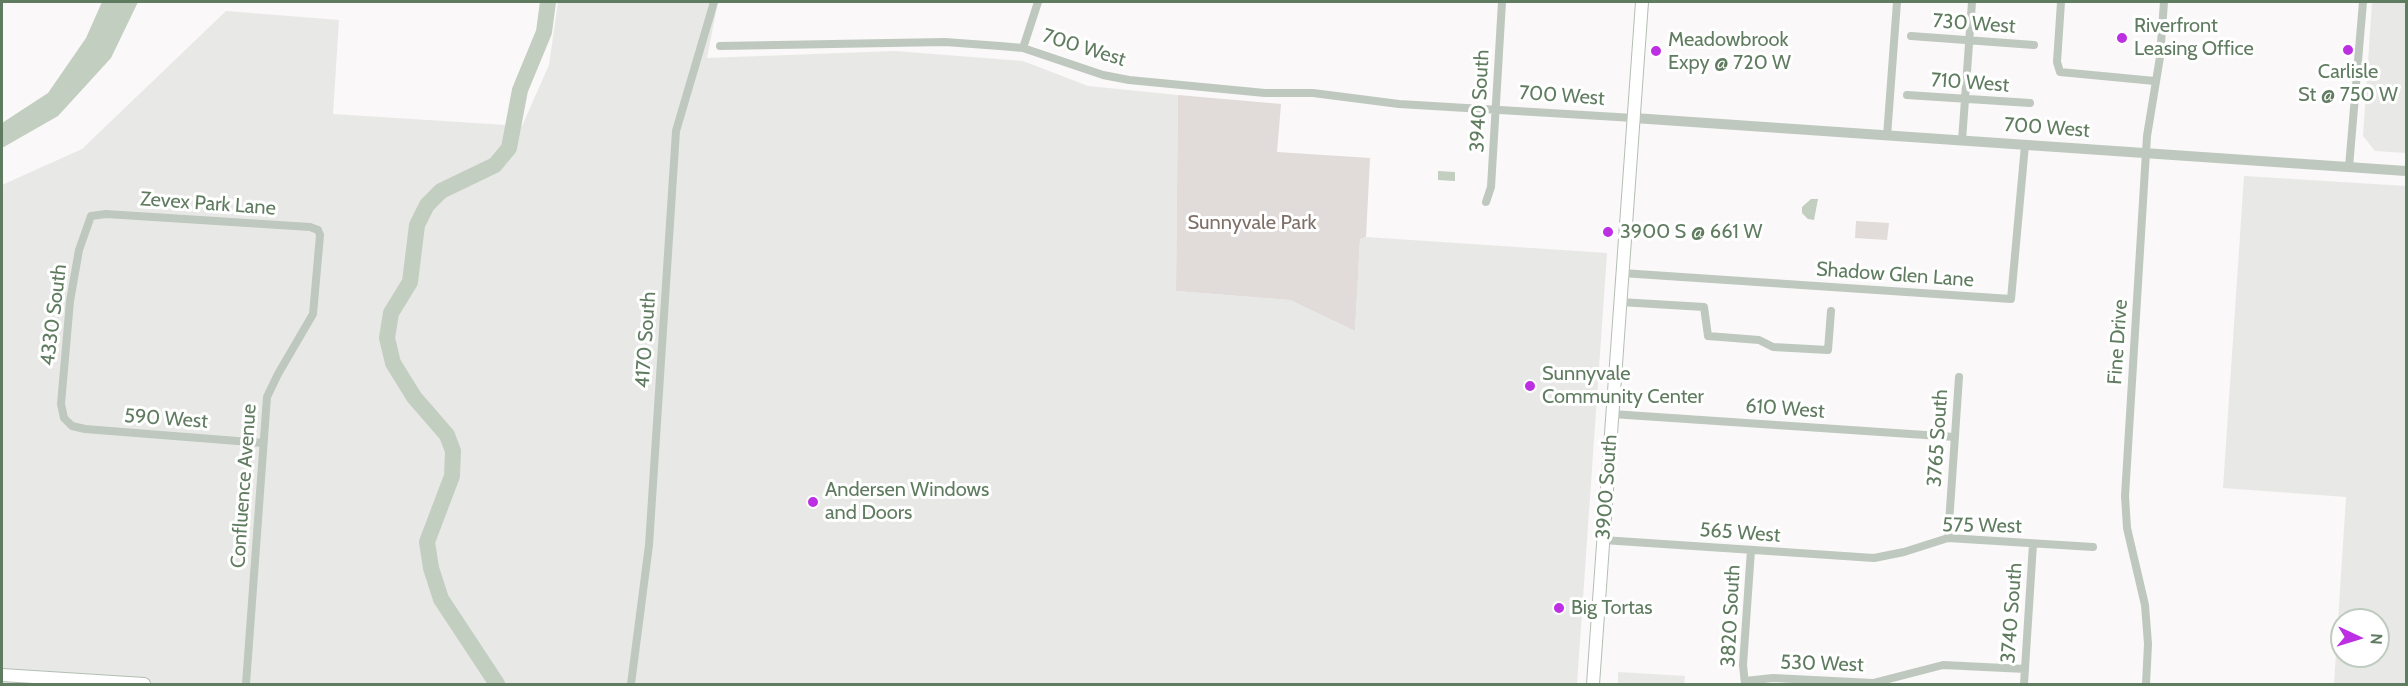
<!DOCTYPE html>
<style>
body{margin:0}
#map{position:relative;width:2408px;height:686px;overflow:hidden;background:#faf8f8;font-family:Cabin,sans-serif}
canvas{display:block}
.frame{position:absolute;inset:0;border:3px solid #607c60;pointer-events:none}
.north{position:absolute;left:2330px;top:608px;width:60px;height:60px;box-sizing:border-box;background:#fff;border:2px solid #bfcbbf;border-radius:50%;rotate:94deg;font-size:16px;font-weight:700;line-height:24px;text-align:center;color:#607c60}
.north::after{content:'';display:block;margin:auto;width:21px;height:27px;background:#bc2fe3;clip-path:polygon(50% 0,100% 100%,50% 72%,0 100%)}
</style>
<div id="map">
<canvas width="2408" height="686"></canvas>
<div class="frame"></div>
<div class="north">N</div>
</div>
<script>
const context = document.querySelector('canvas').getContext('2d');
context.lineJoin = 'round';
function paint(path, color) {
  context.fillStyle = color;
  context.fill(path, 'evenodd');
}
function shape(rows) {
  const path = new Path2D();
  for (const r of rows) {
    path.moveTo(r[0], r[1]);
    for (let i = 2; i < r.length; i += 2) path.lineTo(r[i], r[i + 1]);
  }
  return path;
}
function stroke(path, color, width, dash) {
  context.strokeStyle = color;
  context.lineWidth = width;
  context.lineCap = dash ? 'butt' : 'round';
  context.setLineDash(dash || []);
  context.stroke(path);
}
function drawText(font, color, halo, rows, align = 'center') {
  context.font = font + ' Cabin,sans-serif';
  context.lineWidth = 6;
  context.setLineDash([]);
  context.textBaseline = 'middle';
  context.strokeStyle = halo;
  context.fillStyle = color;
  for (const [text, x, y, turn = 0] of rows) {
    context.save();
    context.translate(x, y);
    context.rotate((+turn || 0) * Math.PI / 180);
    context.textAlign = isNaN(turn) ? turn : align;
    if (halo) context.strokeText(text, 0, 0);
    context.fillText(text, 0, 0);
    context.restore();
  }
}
paint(shape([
 [558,2,718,2,707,58,895,51,1023,61,1088,86,1178,95,1176,291,1290,300,1355,331,1360,239,1366,237,1607,253,1577,684,2,684,2,185,82,149,226,11,339,20,333,114,522,126,549,65],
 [2372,2,2406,2,2406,153,2375,151,2363,136],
 [2244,176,2406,186,2406,684,2334,684,2346,497,2223,488],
 [2342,620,2378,620,2378,656,2342,656],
 [1618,672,1685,676,1684,684,1618,684]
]), '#e8e9e6');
paint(shape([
 [1178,95,1281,104,1277,152,1370,158,1366,237,1360,239,1355,331,1290,300,1176,291],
 [1856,221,1889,223,1887,240,1855,238]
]), '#e1dbd9');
paint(shape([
 [102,2,138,2,111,58,58,116,2,148,2,123,48,93,86,38],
 [1438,171,1455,172,1455,181,1438,180],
 [1811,199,1818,199,1814,220,1808,219,1802,213,1802,207]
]), '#c2cec0');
stroke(shape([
 [497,684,441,599,431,568,427,542,452,476,453,451,447,435,414,397,393,363,387,338,391,313,410,282,417,225,427,205,441,191,495,165,509,148,520,90,544,32,548,2]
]), '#c2cec0', 16);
const secondary = shape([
 [2,675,144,684],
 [1593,684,1642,2]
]);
stroke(secondary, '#b3beb3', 14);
stroke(shape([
 [2061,2,2057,62,2060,72,2155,81],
 [1911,36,2034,45],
 [720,46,945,42,1000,46,1023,48,1103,75,1129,80,1265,93,1313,93,1399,104,1634,118],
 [1023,48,1038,2],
 [1907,95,2030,103],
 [1887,136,1897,2],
 [1962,141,1972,2],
 [2349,167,2363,2],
 [1486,202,1491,187,1502,2],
 [1622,273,2011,299,2025,145],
 [1620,302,1704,307,1708,336,1759,340,1773,347,1828,350,1831,311],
 [1612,414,1955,437],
 [1948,538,1959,377],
 [1603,540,1874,558,1904,552,1948,538,2093,547],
 [1745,681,1773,678,1873,683,1943,665,2025,669],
 [246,684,267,397,278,374,313,314,320,235,318,230,310,227,106,214,91,216,79,250,70,301,61,404,64,418,72,426,85,429,263,443],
 [631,684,649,545,676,131,714,2],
 [1745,684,1743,665,1751,550],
 [2024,684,2033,544],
 [2146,684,2148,644,2145,605,2127,528,2125,496,2147,136,2160,57,2164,2]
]), '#bec8be', 8);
stroke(shape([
 [1634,118,2406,171]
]), '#bec8be', 10);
stroke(secondary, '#fff', 12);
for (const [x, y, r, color] of [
 [2122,38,6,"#bc2fe3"],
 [2348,50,6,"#bc2fe3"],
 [1656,51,6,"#bc2fe3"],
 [1608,232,6,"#bc2fe3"],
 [1530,386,6,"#bc2fe3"],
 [813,502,6,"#bc2fe3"],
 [1559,608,6,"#bc2fe3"]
]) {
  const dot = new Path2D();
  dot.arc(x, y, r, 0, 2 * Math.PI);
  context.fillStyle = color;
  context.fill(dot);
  stroke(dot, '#fff', 2);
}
drawText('20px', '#607c60', '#fff', [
 ["730 West",1974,24,4],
 ["700 West",1084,48,17],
 ["710 West",1970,83,4],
 ["700 West",1562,96,4],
 ["3940 South",1480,101,-87],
 ["700 West",2047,128,4],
 ["Zevex Park Lane",208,204,4],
 ["Shadow Glen Lane",1895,275,4],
 ["4330 South",54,315,-83],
 ["4170 South",646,340,-86],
 ["Fine Drive",2118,342,-86],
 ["610 West",1785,409,4],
 ["590 West",166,419,4],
 ["3765 South",1938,438,-86],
 ["Confluence Avenue",244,486,-86],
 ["3900 South",1607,487,-86],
 ["575 West",1982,526,1],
 ["565 West",1740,533,4],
 ["3740 South",2012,613,-86],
 ["3820 South",1731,616,-87],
 ["530 West",1822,664,2]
]);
drawText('20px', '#607c60', '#fff', [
 ["Riverfront",2134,26],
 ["Leasing Office",2134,49],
 ["Meadowbrook",1668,40],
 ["Expy @ 720 W",1668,63],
 ["Carlisle",2348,72,"center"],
 ["St @ 750 W",2348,95,"center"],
 ["3900 S @ 661 W",1620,232],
 ["Sunnyvale",1542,374],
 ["Community Center",1542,397],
 ["Andersen Windows",825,490],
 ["and Doors",825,513],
 ["Big Tortas",1571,608]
], 'left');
drawText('20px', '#7f7068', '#fff', [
 ["Sunnyvale Park",1252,223]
]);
</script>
